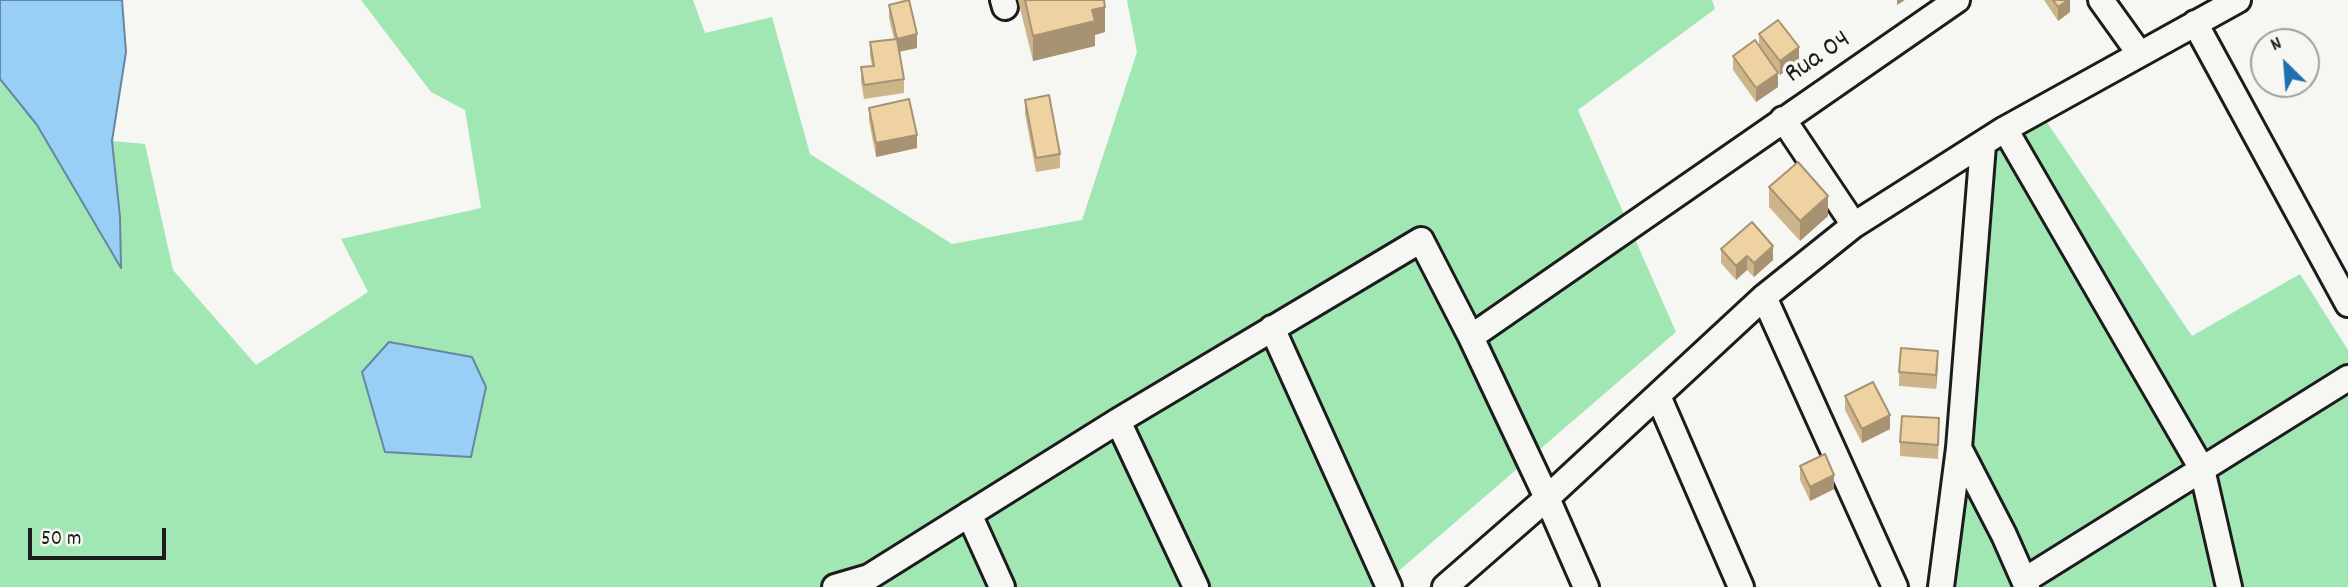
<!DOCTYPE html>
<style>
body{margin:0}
#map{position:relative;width:2348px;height:587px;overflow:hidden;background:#f6f6f2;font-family:Dekko,sans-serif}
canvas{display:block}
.north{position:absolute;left:2250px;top:28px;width:70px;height:70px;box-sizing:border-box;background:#f6f6f2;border:2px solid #9f9f9c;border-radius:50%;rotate:335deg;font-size:19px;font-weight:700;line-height:28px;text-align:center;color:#1c1c1c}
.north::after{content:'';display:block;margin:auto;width:24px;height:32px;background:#1f6fb2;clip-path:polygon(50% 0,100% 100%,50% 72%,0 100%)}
.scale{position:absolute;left:28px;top:528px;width:138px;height:32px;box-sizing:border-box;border:4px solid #1c1c1c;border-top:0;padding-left:9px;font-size:21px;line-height:24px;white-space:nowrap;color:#1c1c1c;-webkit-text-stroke:5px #f6f6f2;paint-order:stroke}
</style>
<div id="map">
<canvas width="2348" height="587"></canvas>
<div class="north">N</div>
<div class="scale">50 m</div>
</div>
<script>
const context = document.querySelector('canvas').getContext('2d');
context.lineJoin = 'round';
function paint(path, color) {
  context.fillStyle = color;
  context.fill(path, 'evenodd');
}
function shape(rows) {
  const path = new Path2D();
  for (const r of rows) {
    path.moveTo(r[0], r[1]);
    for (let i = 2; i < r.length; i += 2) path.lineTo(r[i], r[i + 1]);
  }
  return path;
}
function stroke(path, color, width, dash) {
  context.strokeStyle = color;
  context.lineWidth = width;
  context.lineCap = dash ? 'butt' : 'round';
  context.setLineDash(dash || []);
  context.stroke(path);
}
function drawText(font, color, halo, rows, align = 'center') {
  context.font = font + ' Dekko,sans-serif';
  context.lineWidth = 7;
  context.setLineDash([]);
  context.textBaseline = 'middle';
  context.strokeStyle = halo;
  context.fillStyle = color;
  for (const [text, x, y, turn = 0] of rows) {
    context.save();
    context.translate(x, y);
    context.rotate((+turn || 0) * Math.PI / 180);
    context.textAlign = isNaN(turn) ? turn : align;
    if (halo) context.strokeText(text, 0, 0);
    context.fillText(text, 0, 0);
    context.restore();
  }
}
paint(shape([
 [361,0,693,0,705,33,772,17,810,154,952,244,1082,220,1137,52,1127,0,1712,0,1715,9,1578,110,1676,332,1380,587,0,587,0,79,37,125,121,267,120,217,112,141,145,144,173,270,256,365,368,292,341,239,481,208,465,110,431,92],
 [2044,118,2192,336,2300,274,2348,350,2348,587,1936,587,1936,568,1996,144]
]), '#a0e7b4');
const water = shape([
 [0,0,122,0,126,52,112,141,120,217,121,268,37,125,0,79,0,0],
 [389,342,472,357,486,387,471,457,385,452,362,372,389,342]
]);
paint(water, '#98cff7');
stroke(water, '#66879f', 2);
const minor = shape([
 [1003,0,1005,7],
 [2101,0,2139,53],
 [2195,23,2348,304],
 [1783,119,1854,225],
 [2005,129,2202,469,2229,587],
 [1764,297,1895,587],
 [1272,328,1389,587],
 [1471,337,1957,0],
 [1658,396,1741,587],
 [1118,421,1196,587],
 [1959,448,2004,535,2027,587],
 [969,514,1002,587],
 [2025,580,2348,378],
 [835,587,869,577,1118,421,1421,240,1471,337,1547,498,1586,587],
 [1445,587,1547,498,1764,297,1854,225,2005,129,2238,0],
 [1941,587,1959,448,1983,145]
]);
stroke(minor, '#1c1c1c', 30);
stroke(minor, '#f6f6f2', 24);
paint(shape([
 [1018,0,1104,0,1105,32,1095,35,1095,46,1033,61],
 [2044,0,2070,0,2070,12,2058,21],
 [889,5,917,48,899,52,904,79,904,93,864,99,861,81,861,67,872,66,870,56,870,42,894,39,889,18],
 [1759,34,1799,61,1780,75,1776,69,1778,87,1756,102,1733,70,1733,56,1759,46],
 [1025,100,1060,154,1060,168,1036,172,1025,114],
 [869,108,917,148,876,157,869,121],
 [1769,187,1828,216,1800,241,1769,207],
 [1721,249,1773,260,1754,277,1747,270,1736,280,1721,263],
 [1938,365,1936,389,1899,386,1899,372],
 [1845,396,1890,429,1862,443,1845,410],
 [1939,432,1938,459,1900,456,1900,442],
 [1800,466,1834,489,1810,501,1800,480]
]), '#cdb58b');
paint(shape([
 [1897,0,1905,0,1897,5],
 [2068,0,2070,0,2070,12,2058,21,2058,7],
 [1105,7,1105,32,1095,35,1095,46,1033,61,1033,36,1092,10],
 [917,34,917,48,897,52,897,39],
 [1799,47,1799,61,1780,75,1780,61],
 [1778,73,1778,87,1756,102,1756,88],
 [917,135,917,148,876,157,876,143],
 [1828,196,1828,216,1800,241,1800,221],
 [1773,246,1773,260,1754,277,1754,263],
 [1747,256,1747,270,1736,280,1736,266],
 [1938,351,1938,365,1936,389,1936,375],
 [1890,415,1890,429,1862,443,1862,429],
 [1834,475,1834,489,1810,501,1810,487]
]), '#a79371');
const building = shape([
 [909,0,917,34,897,39,889,5,909,0],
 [1025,0,1104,0,1105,7,1092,10,1095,21,1033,36,1025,0],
 [2053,0,2068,0,2058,7,2053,0],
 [1778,20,1799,47,1780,61,1759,34,1778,20],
 [897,39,904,79,864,85,861,67,874,66,870,42,897,39],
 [1755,40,1778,73,1756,88,1733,56,1755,40],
 [1049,95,1060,154,1036,158,1025,100,1049,95],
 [909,99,917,135,876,143,869,108,909,99],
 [1798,162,1828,196,1800,221,1769,187,1798,162],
 [1752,222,1773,246,1754,263,1747,256,1736,266,1721,249,1752,222],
 [1901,348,1938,351,1936,375,1899,372,1901,348],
 [1873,382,1890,415,1862,429,1845,396,1873,382],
 [1902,416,1939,418,1938,445,1900,442,1902,416],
 [1825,454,1834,475,1810,487,1800,466,1825,454]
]);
paint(building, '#eed2a2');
stroke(building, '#a79371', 2);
drawText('28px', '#1c1c1c', '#f6f6f2', [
 ["Rua 04",1819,59,-34]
]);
</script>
